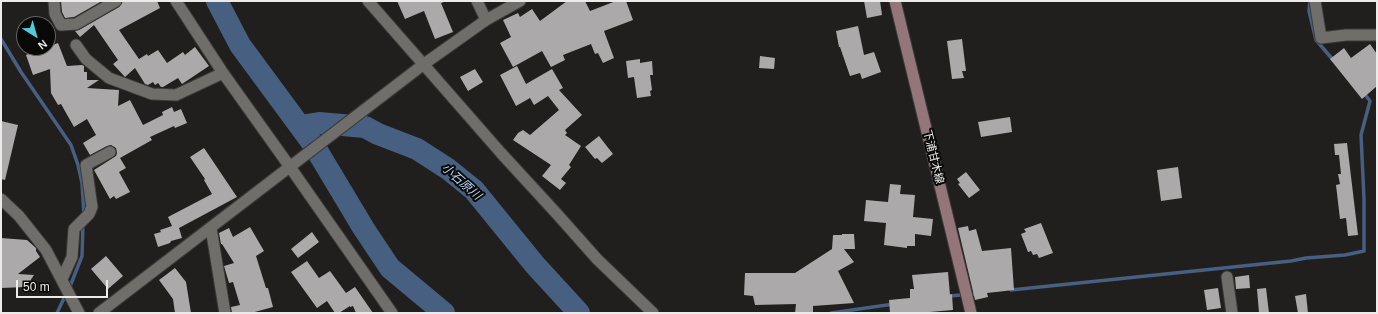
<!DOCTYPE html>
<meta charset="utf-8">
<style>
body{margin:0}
#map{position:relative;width:1378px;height:314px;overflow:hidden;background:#201f1d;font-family:Helvetica,sans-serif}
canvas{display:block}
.frame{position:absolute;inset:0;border:2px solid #ecebea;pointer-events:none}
.north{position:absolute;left:16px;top:16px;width:40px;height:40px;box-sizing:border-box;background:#090908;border:1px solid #646362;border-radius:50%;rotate:143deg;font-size:11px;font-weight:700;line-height:16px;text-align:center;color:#ecebea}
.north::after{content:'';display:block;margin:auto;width:14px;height:18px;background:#54cadd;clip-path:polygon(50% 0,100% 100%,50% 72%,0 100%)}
.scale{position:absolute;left:16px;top:280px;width:92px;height:18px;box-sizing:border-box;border:2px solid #ecebea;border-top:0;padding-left:5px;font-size:12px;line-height:14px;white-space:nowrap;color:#ecebea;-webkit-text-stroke:3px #090908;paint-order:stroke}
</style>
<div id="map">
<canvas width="1378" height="314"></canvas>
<div class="frame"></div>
<div class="north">N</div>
<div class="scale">50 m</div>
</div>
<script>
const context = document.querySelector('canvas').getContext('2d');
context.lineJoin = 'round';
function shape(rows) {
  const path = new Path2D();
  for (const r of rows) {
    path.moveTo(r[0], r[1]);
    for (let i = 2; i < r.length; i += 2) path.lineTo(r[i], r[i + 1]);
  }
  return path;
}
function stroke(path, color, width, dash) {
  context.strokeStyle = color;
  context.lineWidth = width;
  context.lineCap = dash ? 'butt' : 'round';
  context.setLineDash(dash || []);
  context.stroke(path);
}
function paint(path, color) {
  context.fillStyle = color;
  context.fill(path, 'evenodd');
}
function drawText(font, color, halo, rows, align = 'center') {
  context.font = font + ' Helvetica,"Noto Sans JP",sans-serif';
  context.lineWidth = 4;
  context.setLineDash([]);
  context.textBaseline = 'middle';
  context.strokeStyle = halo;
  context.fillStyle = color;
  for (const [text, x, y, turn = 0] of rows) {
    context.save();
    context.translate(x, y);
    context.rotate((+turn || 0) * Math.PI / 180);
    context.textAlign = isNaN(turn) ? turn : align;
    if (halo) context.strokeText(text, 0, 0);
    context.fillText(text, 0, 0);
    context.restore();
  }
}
stroke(shape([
 [1310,1,1309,11,1316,40,1334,61],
 [1,39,21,72,71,145,78,165,82,183,84,215],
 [69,289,82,256,83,224],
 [1011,290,1291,261,1306,258,1345,255,1364,251,1364,199,1361,135,1370,101,1363,92],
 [947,296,977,294],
 [57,313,66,294],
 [831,313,894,304]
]), '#475f81', 3.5);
stroke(shape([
 [217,1,240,45,313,144,364,229,390,268,444,313],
 [300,126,319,123,365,127,378,134,417,149,448,169,474,190,535,265,579,313]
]), '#475f81', 22);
paint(shape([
 [61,1,102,1,74,17,65,18,62,12],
 [123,1,157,1,160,8,119,30,139,59,147,54,148,56,158,50,167,63,183,52,185,55,195,47,209,66,182,84,178,78,163,87,161,87,158,83,155,85,153,82,148,85,145,84,135,68,125,77,113,64,118,60,94,25,80,37,75,31,79,30,119,7],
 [397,1,447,1,441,3,453,32,435,39,424,11,405,19],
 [567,1,585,1,590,11,616,1,626,1,633,20,604,31,614,58,603,63,598,53,595,54,591,44,563,55,565,60,551,67,542,51,513,67,500,43,511,37,503,20,518,13,520,17,532,9,540,21],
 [864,1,880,1,882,15,867,18],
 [858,26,864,55,874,52,881,72,862,79,860,73,850,76,840,47,839,47,836,31],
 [962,39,966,71,962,71,964,78,952,79,947,41],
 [58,43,67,66,82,65,84,66,84,72,87,72,87,80,99,80,87,88,119,90,118,106,130,100,143,125,163,115,162,112,172,107,174,112,181,109,187,123,175,128,174,126,150,137,152,140,120,158,126,168,119,172,130,192,116,199,114,196,110,199,94,170,116,156,117,153,116,148,111,145,107,146,90,155,83,143,96,135,87,119,74,127,61,104,58,105,51,93,50,69,33,75,26,55,44,48,48,48,48,47],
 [1370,44,1377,54,1377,86,1362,99,1330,59,1344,48,1351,58],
 [760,56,775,58,774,69,759,68],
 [640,59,640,63,652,61,653,75,650,75,652,90,650,91,651,96,637,98,634,77,628,78,626,61],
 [517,66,526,84,552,69,563,88,559,90,582,115,565,130,567,133,565,135,581,146,569,165,571,167,561,179,566,183,560,190,542,176,551,165,513,140,518,133,523,130,530,135,559,110,548,96,534,105,530,98,516,106,500,75],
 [475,69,483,82,468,91,460,77],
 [1010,117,1012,132,981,137,978,122],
 [1,121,18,125,5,180,1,179],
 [599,136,613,154,602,163,597,158,595,159,585,147],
 [1347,143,1358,235,1348,236,1346,218,1340,219,1336,185,1340,184,1338,174,1341,174,1339,155,1335,155,1334,144],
 [204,148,237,197,179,228,182,238,171,241,170,243,158,247,154,234,161,232,160,230,172,226,168,217,212,194,204,180,205,179,190,157],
 [1178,167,1182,198,1161,201,1157,170],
 [966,172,980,190,969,198,958,184,960,183,957,179],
 [890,184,901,185,900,194,915,195,913,217,933,219,931,236,915,234,915,246,907,246,907,248,884,245,886,223,864,221,866,200,888,202],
 [1041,223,1053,253,1039,258,1037,254,1033,255,1031,251,1028,252,1021,234,1026,232,1024,229],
 [968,226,969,231,976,229,982,251,1011,248,1014,290,987,293,988,297,975,300,958,228],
 [250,227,264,251,256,256,266,288,268,288,273,307,251,313,232,313,231,307,240,305,233,282,229,283,224,266,234,263,222,244,221,244,219,233,229,228,233,237],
 [312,232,319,242,298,258,291,249],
 [842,234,854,234,855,249,844,249,854,262,838,271,854,303,813,306,813,313,795,313,796,304,755,305,753,296,744,295,745,273,795,273,832,249,833,235,842,235],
 [1,238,27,240,36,248,36,251,40,257,18,274,34,275,26,287,1,288],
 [106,256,123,276,108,289,91,269],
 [307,261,319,278,330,271,346,293,355,287,373,313,356,313,353,306,350,307,350,306,339,313,335,313,327,301,317,308,291,272],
 [175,268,186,282,191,313,175,313,173,299,159,280],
 [948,272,950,295,952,294,953,310,918,313,890,313,889,300,910,298,910,289,914,289,912,275],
 [1249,275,1250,288,1236,289,1235,277],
 [1218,288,1221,308,1207,310,1204,290],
 [1266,288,1269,313,1259,313,1257,289],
 [1306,294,1308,313,1298,313,1295,296]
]), '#aca9ab');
const minor = shape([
 [54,1,55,14,61,25,76,24,116,1],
 [176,1,223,73,290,167],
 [368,1,501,153,557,214,597,259,653,313],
 [477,1,486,20],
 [1315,1,1321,38,1346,35,1377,35],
 [76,45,86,59,109,78,152,94,176,95,223,73],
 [1,199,19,216,46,250,79,313],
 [211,228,225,313],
 [1227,277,1232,313],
 [62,279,72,257,74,229,89,214,92,207,86,165,110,152]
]);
const tertiary = shape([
 [290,167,392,313],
 [99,313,424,64,486,20,520,1]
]);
const secondary = shape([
 [895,1,971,313]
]);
stroke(minor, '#3c3b39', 13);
stroke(tertiary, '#3c3b39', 13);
stroke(secondary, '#3c3b39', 13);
stroke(minor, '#6f6e6b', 11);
stroke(tertiary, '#6f6e6b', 11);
stroke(secondary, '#947579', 11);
drawText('11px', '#ecebea', '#090908', [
 ["下浦甘木線",933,157,76]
]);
drawText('italic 12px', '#bdd5f8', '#090908', [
 ["小石原川",461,182,41]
]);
</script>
